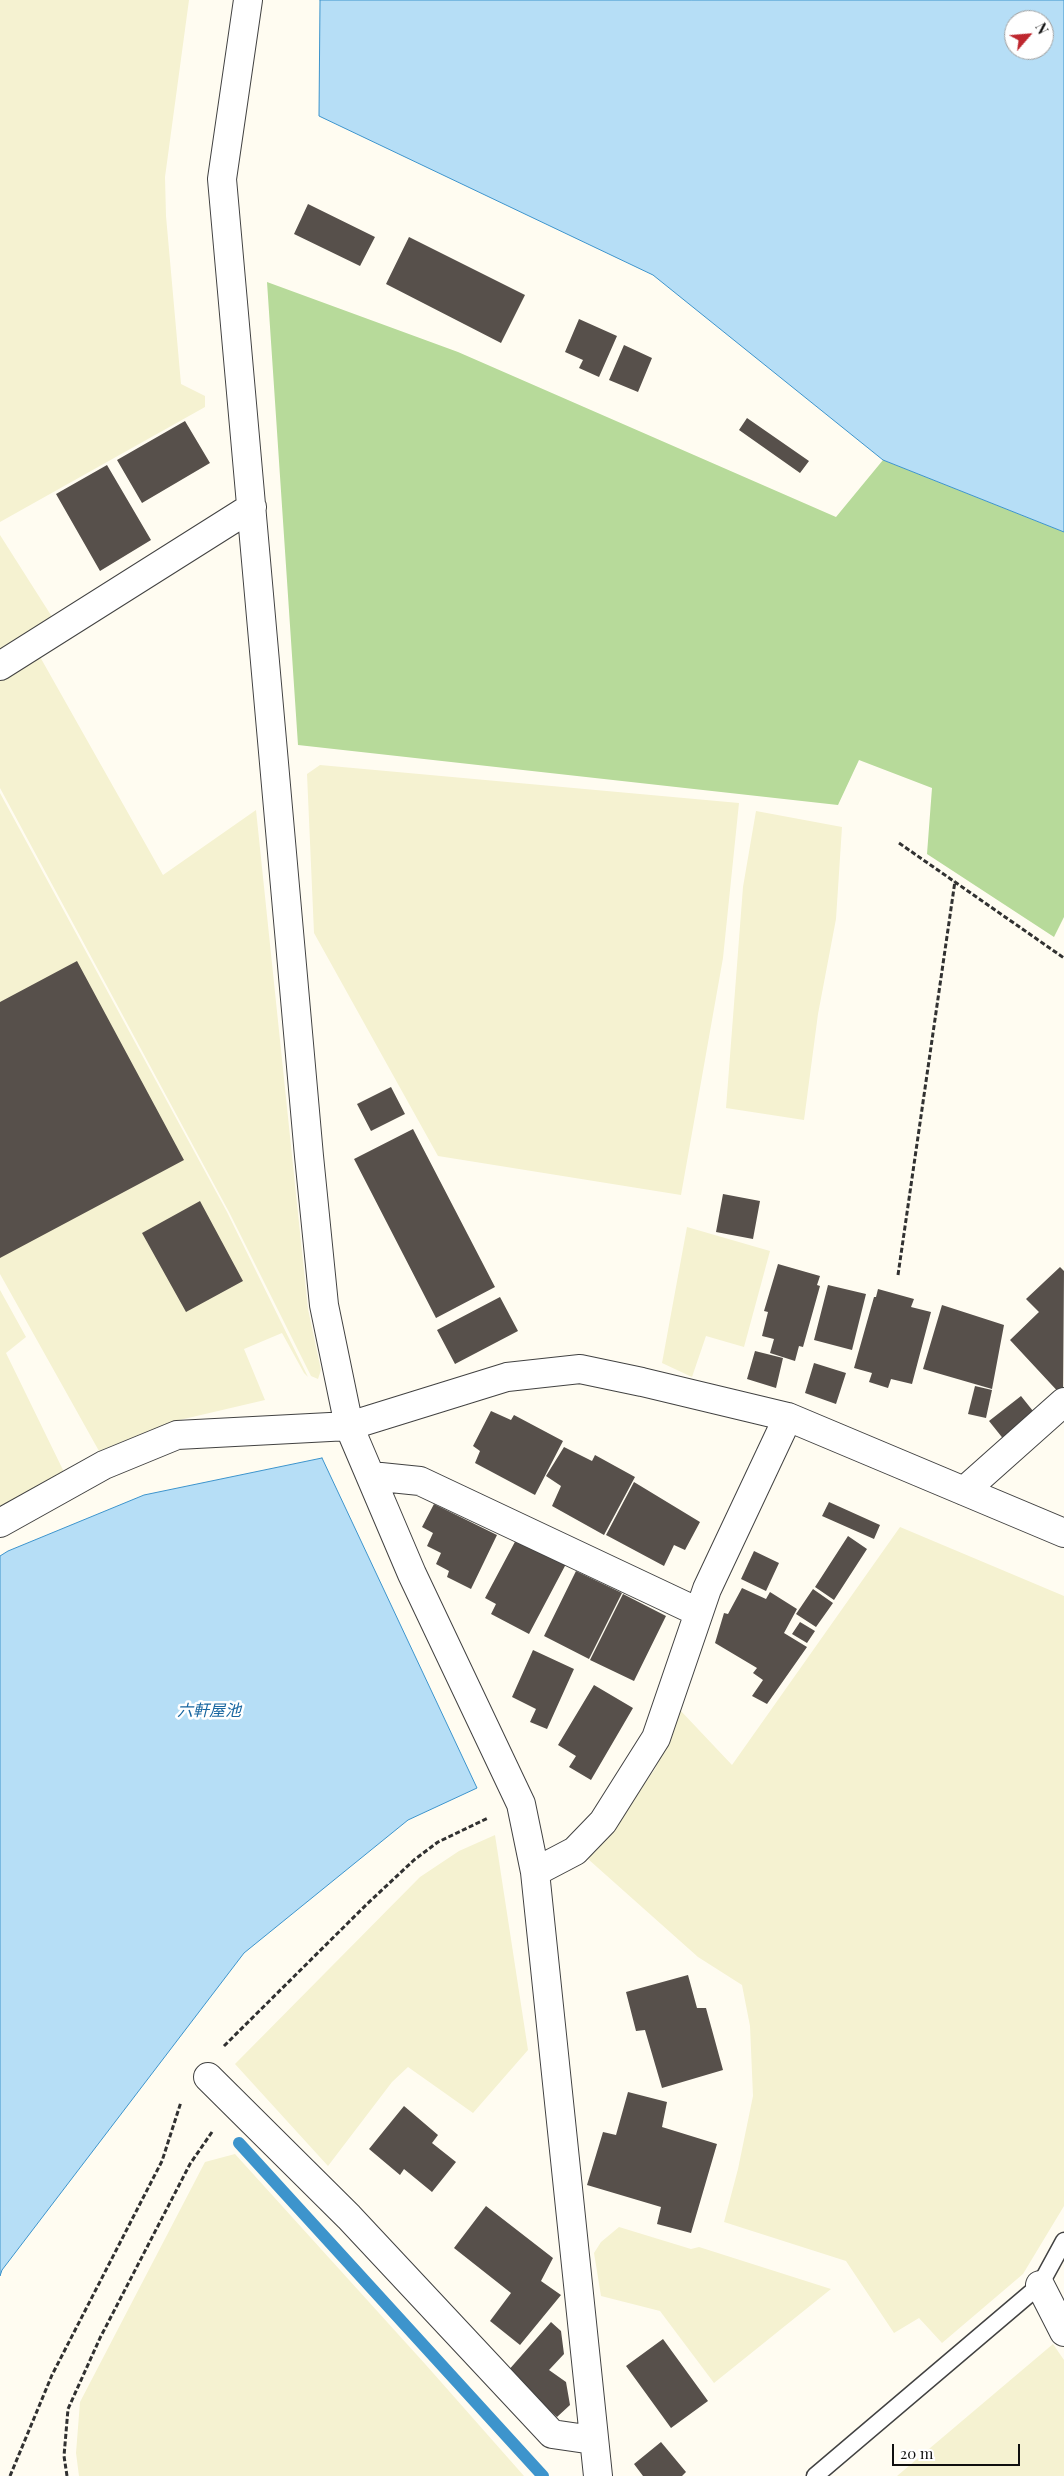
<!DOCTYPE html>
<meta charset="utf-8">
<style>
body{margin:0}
#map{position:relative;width:1064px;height:2476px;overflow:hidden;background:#fffcf1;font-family:"Playfair Display",serif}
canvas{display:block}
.north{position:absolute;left:1004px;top:10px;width:50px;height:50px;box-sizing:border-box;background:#fff;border:1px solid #9f9f9f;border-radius:50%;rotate:63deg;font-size:14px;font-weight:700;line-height:20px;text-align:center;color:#0f0f0f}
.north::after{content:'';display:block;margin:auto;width:18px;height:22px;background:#be272f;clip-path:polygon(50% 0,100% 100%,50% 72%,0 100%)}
.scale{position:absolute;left:892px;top:2444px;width:128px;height:22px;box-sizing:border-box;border:2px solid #0f0f0f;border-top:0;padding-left:6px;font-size:15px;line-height:18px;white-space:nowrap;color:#0f0f0f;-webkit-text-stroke:4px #fff;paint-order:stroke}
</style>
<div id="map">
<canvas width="1064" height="2476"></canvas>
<div class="north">N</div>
<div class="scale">20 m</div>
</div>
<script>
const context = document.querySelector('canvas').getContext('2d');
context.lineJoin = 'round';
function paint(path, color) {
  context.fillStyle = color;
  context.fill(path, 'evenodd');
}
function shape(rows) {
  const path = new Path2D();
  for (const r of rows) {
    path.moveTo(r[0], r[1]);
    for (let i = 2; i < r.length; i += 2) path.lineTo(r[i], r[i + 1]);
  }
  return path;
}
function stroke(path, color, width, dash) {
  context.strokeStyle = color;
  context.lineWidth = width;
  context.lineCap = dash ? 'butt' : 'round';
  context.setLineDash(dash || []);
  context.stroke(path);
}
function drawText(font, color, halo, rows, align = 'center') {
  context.font = font + ' "Playfair Display","Noto Sans JP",serif';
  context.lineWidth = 5;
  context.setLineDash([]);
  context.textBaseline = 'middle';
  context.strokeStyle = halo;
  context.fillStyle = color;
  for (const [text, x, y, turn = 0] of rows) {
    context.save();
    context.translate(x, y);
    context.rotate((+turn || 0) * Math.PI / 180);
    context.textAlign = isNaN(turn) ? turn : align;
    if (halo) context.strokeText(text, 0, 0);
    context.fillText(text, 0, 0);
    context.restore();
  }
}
paint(shape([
 [0,0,189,0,165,177,166,216,181,384,205,396,205,407,0,522],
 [0,535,54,620,0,655],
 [39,655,163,875,256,810,308,1309,321,1370,318,1379,311,1376,229,1212,0,788,0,680],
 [320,765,739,803,723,958,681,1195,438,1156,314,933,307,774],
 [0,793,227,1212,308,1377,304,1373,282,1333,244,1349,265,1400,171,1422,99,1451,0,1274],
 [756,811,842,827,836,919,818,1014,804,1120,726,1108,743,887],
 [687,1227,770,1251,744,1347,706,1336,692,1377,662,1363],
 [0,1290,26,1337,6,1353,64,1472,0,1510],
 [900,1527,1064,1596,1064,2206,1023,2274,942,2343,919,2318,894,2333,846,2261,724,2222,738,2169,753,2096,750,2026,742,1985,698,1957,588,1859,655,1769,680,1710,732,1765],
 [495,1835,528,2050,473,2113,408,2067,392,2082,328,2166,235,2064,420,1877,459,1851],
 [235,2154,426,2365,524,2476,79,2476,76,2453,80,2402,205,2162],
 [619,2227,691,2249,699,2247,831,2289,714,2383,660,2311,601,2296,594,2253,601,2242],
 [1053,2344,1064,2360,1064,2476,897,2476]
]), '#f5f2d1');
paint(shape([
 [267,282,458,352,836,517,883,460,1064,532,1064,917,1054,937,927,854,932,788,859,760,838,805,298,745]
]), '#b7da9a');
const water = shape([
 [320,0,1064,0,1064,532,883,460,653,275,319,116,320,0],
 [1014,20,1044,20,1044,50,1014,50,1014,20],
 [322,1458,477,1788,408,1820,244,1953,2,2270,0,2276,0,1556,8,1551,144,1495,322,1458]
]);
paint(water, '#b6def6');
stroke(water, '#3d94cc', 1);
stroke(shape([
 [239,2143,543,2476]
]), '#3d94cc', 12);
paint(shape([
 [308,204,375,237,360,266,294,234],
 [409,237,525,295,501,343,386,284],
 [579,319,617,336,599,377,579,368,583,360,565,352],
 [624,345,652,358,638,392,609,380],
 [747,418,809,461,800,473,739,430],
 [185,421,210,463,142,503,117,460],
 [107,465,151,540,100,571,56,494],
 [77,961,184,1160,0,1258,0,1002],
 [391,1087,405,1114,371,1131,357,1104],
 [413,1129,495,1287,436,1318,354,1159],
 [723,1194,760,1201,753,1239,716,1232],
 [200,1201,243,1281,186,1312,142,1233],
 [778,1264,820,1276,817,1285,820,1286,803,1347,799,1346,795,1361,770,1353,774,1339,762,1336,768,1312,764,1311],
 [1060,1267,1064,1271,1063,1397,1010,1340,1039,1312,1026,1299],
 [828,1285,866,1294,852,1350,814,1340],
 [878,1289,914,1299,911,1307,931,1312,912,1384,891,1379,888,1388,869,1382,872,1373,854,1368,874,1297,876,1297],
 [500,1297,518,1331,455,1364,437,1330],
 [942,1305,1004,1325,992,1389,923,1369],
 [755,1351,783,1358,776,1388,747,1379],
 [814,1363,846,1373,836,1404,805,1393],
 [975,1386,992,1390,986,1418,968,1414],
 [1021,1396,1037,1416,1005,1441,989,1421],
 [491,1411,511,1420,514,1415,563,1441,535,1495,475,1463,480,1451,473,1446],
 [564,1447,592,1461,595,1455,635,1477,604,1535,552,1506,561,1486,546,1476],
 [634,1482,700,1522,685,1550,674,1545,664,1566,606,1535],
 [829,1502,880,1525,874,1539,822,1516],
 [434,1504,497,1535,471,1589,447,1577,449,1571,436,1564,441,1553,427,1546,433,1533,422,1527],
 [848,1536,867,1549,834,1600,815,1587],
 [517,1538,566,1564,529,1634,491,1614,496,1604,485,1598],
 [754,1551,779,1563,766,1591,741,1579],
 [576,1571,622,1593,589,1659,544,1636],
 [742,1588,766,1599,770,1592,797,1609,784,1633,807,1647,767,1704,752,1696,763,1680,753,1673,757,1668,715,1643,724,1613,728,1614],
 [813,1589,833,1603,816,1627,796,1614],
 [623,1594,666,1616,634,1681,590,1660],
 [800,1622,815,1631,807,1643,792,1634],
 [533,1650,574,1669,547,1729,530,1722,536,1709,512,1697],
 [594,1685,633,1708,591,1780,569,1767,576,1756,558,1745],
 [688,1975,697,2008,706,2008,723,2070,662,2088,645,2030,636,2031,626,1992],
 [628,2092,667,2102,662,2127,717,2144,691,2233,657,2224,661,2207,587,2185,603,2132,616,2135],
 [404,2106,438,2135,432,2143,456,2162,432,2192,404,2169,400,2175,369,2149],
 [486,2206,553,2258,541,2281,561,2295,520,2345,490,2321,511,2293,454,2248],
 [551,2322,561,2331,564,2354,549,2370,566,2382,570,2405,557,2417,507,2372],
 [663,2339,708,2401,671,2428,626,2366],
 [661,2442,686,2472,682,2476,643,2476,634,2464]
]), '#57504b');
const service = shape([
 [815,2476,1040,2285,1064,2241]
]);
const minor = shape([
 [248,0,222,179,309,1156,324,1305,349,1426,412,1574,521,1804,535,1872,598,2476],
 [0,666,252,507],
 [371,1476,420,1481,698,1612],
 [964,1491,1064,1402],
 [0,1523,104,1465,177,1435,349,1426,507,1377,580,1369,642,1382,788,1417,1064,1533],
 [535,1872,575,1851,603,1822,656,1738,707,1589,788,1417],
 [208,2077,349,2217,552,2434,593,2440],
 [1040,2285,1064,2332]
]);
stroke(service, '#424242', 19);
stroke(minor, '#424242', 30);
stroke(shape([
 [899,843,1064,958],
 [898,1275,955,881],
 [224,2046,367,1904,414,1860,438,1842,488,1818],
 [10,2476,52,2375,162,2161,181,2102],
 [67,2476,64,2456,68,2409,100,2338,190,2164,212,2132]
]), '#313131', 3, [5, 2.5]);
stroke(service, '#fff', 16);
stroke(minor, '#fff', 28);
drawText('italic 16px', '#1866a0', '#fff', [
 ["六軒屋池",209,1711]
]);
</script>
